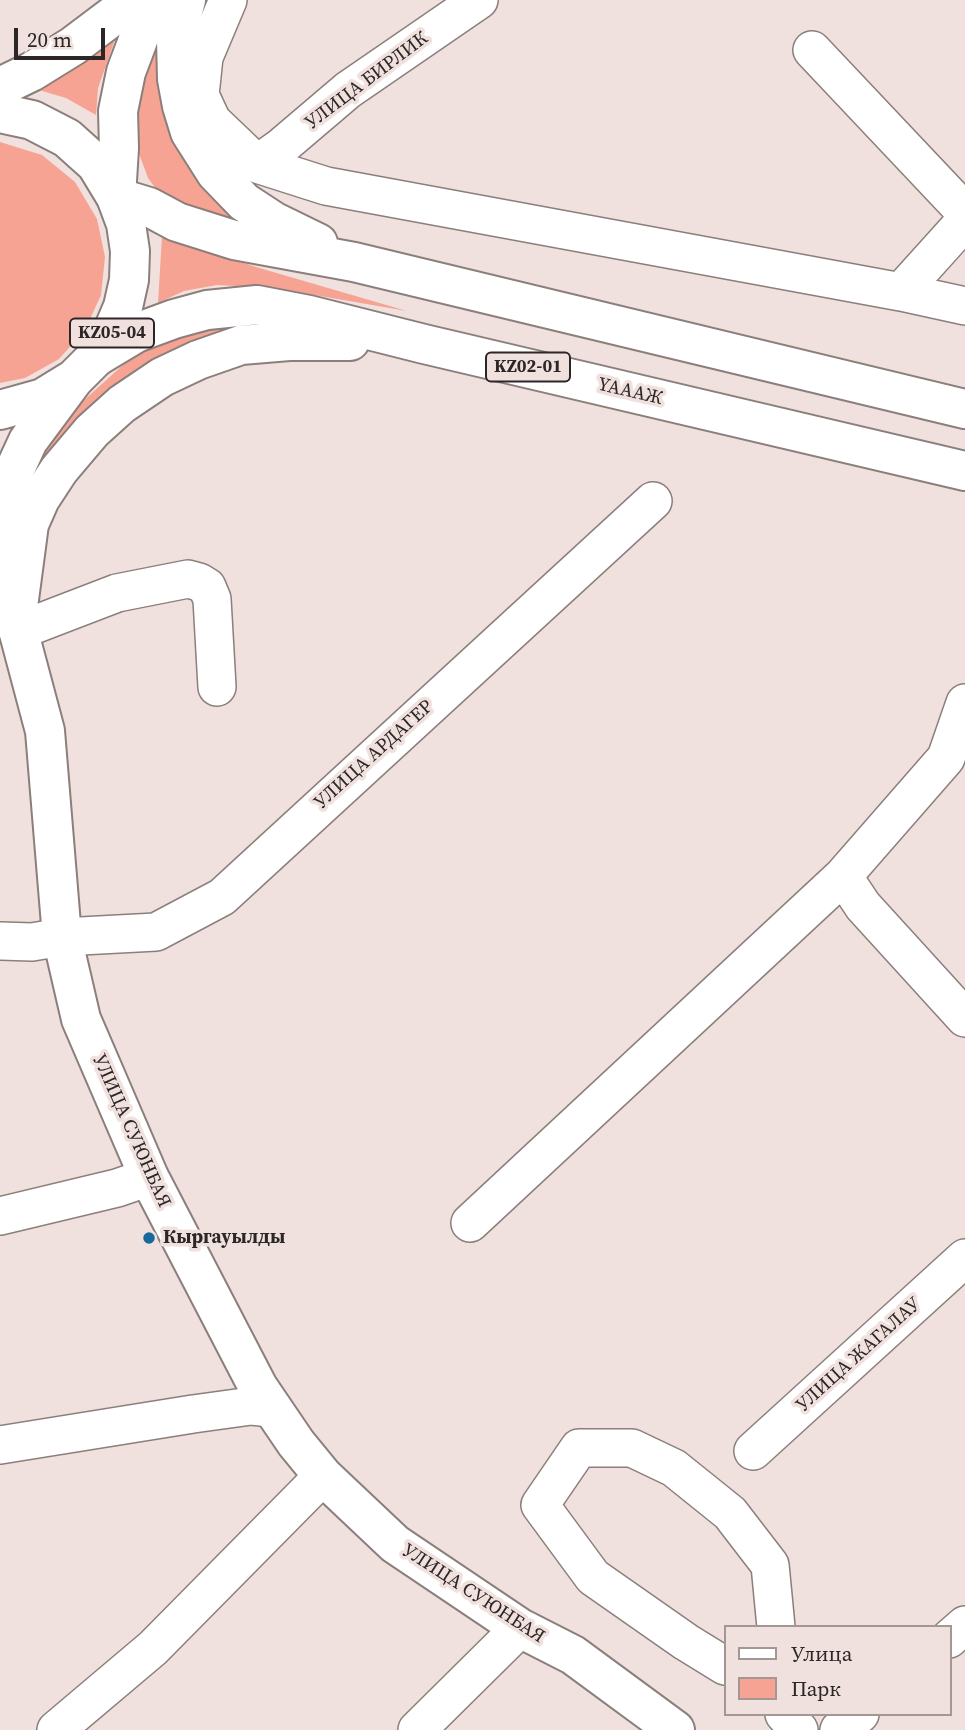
<!DOCTYPE html>
<meta charset="utf-8">
<style>
body{margin:0}
#map{position:relative;width:965px;height:1730px;overflow:hidden;background:#f0e1de;font-family:"Source Serif 4",serif}
canvas{display:block}
.legend{position:absolute;left:724px;top:1625px;width:228px;height:91px;box-sizing:border-box;background:#f0e1de;border:2px solid #a29794;margin:0;padding:9px 12px;list-style:none;font-size:21px;color:#2c2726}
.legend li{display:flex;align-items:center;gap:14px;height:35px}
.legend b{width:35px;border:2px solid #a29794}
.scale{position:absolute;left:14px;top:28px;width:91px;height:32px;box-sizing:border-box;border:4px solid #2c2726;border-top:0;padding-left:9px;font-size:21px;line-height:24px;white-space:nowrap;color:#2c2726;-webkit-text-stroke:5px #f0e1de;paint-order:stroke}
</style>
<div id="map">
<canvas width="965" height="1730"></canvas>
<ul class="legend">
<li><b style="height:9px;background:#fff"></b>Улица</li>
<li><b style="height:19px;background:#f6a394"></b>Парк</li>
</ul>
<div class="scale">20 m</div>
</div>
<script>
const context = document.querySelector('canvas').getContext('2d');
context.lineJoin = 'round';
function paint(path, color) {
  context.fillStyle = color;
  context.fill(path, 'evenodd');
}
function shape(rows) {
  const path = new Path2D();
  for (const r of rows) {
    path.moveTo(r[0], r[1]);
    for (let i = 2; i < r.length; i += 2) path.lineTo(r[i], r[i + 1]);
  }
  return path;
}
function stroke(path, color, width, dash) {
  context.strokeStyle = color;
  context.lineWidth = width;
  context.lineCap = dash ? 'butt' : 'round';
  context.setLineDash(dash || []);
  context.stroke(path);
}
function drawText(font, color, halo, rows, align = 'center') {
  context.font = font + ' "Source Serif 4",serif';
  context.lineWidth = 7;
  context.setLineDash([]);
  context.textBaseline = 'middle';
  context.strokeStyle = halo;
  context.fillStyle = color;
  for (const [text, x, y, turn = 0] of rows) {
    context.save();
    context.translate(x, y);
    context.rotate((+turn || 0) * Math.PI / 180);
    context.textAlign = isNaN(turn) ? turn : align;
    if (halo) context.strokeText(text, 0, 0);
    context.fillText(text, 0, 0);
    context.restore();
  }
}
paint(shape([
 [118,31,98,88,96,115,66,98,32,88],
 [157,44,158,86,164,117,178,150,195,176,215,197,257,227,215,218,166,198,156,189,148,178,138,151,135,127,141,78],
 [0,142,42,155,75,182,97,219,105,257,101,295,85,330,59,359,25,378,0,383],
 [162,236,256,267,407,311,274,288,217,285,184,291,158,303],
 [251,324,37,478,27,476,72,411,134,355,174,335,219,327]
]), '#f6a394');
const minor = shape([
 [228,0,204,57,200,95,212,121,257,164,326,186,901,292,965,306],
 [812,50,965,212],
 [257,164,281,147,348,90,479,0],
 [901,292,965,221],
 [18,631,117,593,188,579,199,582,207,587,212,599,217,687],
 [843,876,863,906,965,1018],
 [0,941,32,942,62,937,156,932,222,897,653,501],
 [0,1216,117,1188,149,1177],
 [470,1223,843,876,946,758,965,703],
 [0,1445,193,1414,251,1406,272,1408],
 [753,1451,965,1258],
 [949,1639,965,1625],
 [725,1666,686,1642,593,1577,540,1505,579,1448,632,1448,674,1468,730,1513,770,1565,776,1627],
 [784,1714,799,1730],
 [56,1730,153,1648,323,1476],
 [417,1730,520,1628],
 [839,1730,860,1714]
]);
const major = shape([
 [0,87,31,72,73,46,134,0],
 [0,113,32,120,67,138,96,164,116,197,126,224,130,251,129,280,123,307,112,333,96,357,74,379,43,398,0,410],
 [116,197,119,148,118,111,126,72,153,0],
 [74,379,28,441,16,467,7,494,2,521,16,622,45,731,62,937,81,1019,149,1177,258,1387,296,1443,323,1476,395,1544,520,1628,573,1655,675,1730]
]);
const highway = shape([
 [186,0,176,39,177,79,182,106,190,132,216,173,244,202,273,221,318,243],
 [116,197,149,207,177,222,234,240,354,262,965,409],
 [96,357,136,333,174,319,207,310,257,305,309,315,424,344,965,471],
 [16,622,29,524,40,499,59,470,92,431,122,404,162,377,198,360,241,345,289,341,350,341]
]);
stroke(minor, '#8b7f7c', 40);
stroke(major, '#8b7f7c', 42);
stroke(highway, '#8b7f7c', 42);
stroke(minor, '#fff', 37);
stroke(major, '#fff', 38);
stroke(highway, '#fff', 38);
for (const [x, y, r, color] of [
 [149,1238,7,"#156a9b"]
]) {
  const dot = new Path2D();
  dot.arc(x, y, r, 0, 2 * Math.PI);
  context.fillStyle = color;
  context.fill(dot);
  stroke(dot, '#f0e1de', 2.5);
}
for (const [x, y, w] of [
 [112,333,84],
 [528,367,84]
]) {
  const box = new Path2D();
  box.roundRect(x - w / 2, y - 14.5, w, 29, 5);
  context.fillStyle = '#f0e1de';
  context.fill(box);
  stroke(box, '#2c2726', 2);
}
drawText('bold 18px', '#2c2726', null, [
 ["KZ05-04",112,333],
 ["KZ02-01",528,367]
]);
drawText('19px', '#2c2726', '#f0e1de', [
 ["УЛИЦА БИРЛИК",367,81,-37],
 ["ҮАААЖ",630,392,13],
 ["УЛИЦА АРДАГЕР",374,755,-42],
 ["УЛИЦА СУЮНБАЯ",131,1131,66],
 ["УЛИЦА ЖАГАЛАУ",859,1355,-42],
 ["УЛИЦА СУЮНБАЯ",473,1594,33]
]);
drawText('bold 19px', '#2c2726', '#f0e1de', [
 ["Кыргауылды",163,1238]
], 'left');
</script>
